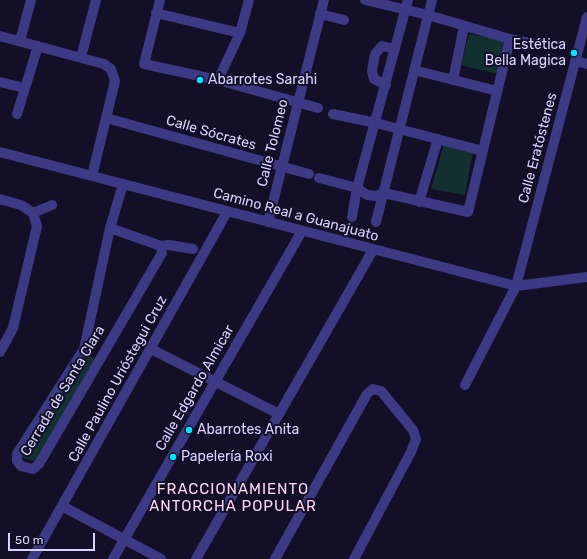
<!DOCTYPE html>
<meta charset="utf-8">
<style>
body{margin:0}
#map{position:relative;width:587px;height:559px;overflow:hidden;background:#130f26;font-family:Rubik,sans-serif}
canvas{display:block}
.scale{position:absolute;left:8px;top:533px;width:87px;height:18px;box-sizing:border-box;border:2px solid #d9d4ff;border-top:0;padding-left:5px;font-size:12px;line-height:14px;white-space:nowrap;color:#d9d4ff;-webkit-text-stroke:3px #130f26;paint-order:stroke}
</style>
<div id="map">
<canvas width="587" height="559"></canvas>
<div class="scale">50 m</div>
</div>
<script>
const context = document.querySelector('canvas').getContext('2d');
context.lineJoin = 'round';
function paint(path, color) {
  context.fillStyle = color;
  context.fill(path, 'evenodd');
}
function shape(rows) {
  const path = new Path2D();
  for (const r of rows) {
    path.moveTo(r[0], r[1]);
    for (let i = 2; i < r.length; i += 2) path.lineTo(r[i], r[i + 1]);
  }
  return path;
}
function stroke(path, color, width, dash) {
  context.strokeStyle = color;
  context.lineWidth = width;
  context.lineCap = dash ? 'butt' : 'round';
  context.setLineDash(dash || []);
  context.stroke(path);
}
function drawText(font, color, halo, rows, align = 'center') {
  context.font = font + ' Rubik,sans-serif';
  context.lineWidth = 4;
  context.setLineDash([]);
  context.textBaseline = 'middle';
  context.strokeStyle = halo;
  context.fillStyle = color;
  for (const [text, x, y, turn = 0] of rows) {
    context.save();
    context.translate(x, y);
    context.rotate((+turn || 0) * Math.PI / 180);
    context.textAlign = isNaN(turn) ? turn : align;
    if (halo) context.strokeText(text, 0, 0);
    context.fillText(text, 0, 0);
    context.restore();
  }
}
paint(shape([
 [469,34,504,41,497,74,461,65],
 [444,144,473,150,465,195,431,189],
 [86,356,95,358,36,462,21,457]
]), '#12302f');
stroke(shape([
 [160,0,144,64,218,80,318,108],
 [365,0,428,15,510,39,534,44],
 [156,13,240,33],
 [320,14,344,20],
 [0,36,104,64,111,69,115,81,92,176],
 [20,41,31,0],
 [81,57,96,0],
 [575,61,587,64],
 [414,70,497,91],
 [218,80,240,33,249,0],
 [453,80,464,26],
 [0,82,25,88],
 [386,85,374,79,372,71,375,54,382,46,395,49],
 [17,114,38,46],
 [333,114,376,123,483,151],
 [106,118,309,174],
 [0,152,516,286,587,277],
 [319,178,357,188,367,195,376,196,384,193,468,212,510,39],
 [123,184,110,228,84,349,17,454,17,461,21,466,33,469,39,464,162,253,161,246],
 [0,199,21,205,33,213,37,226,13,328,0,352],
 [419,202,438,139],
 [33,213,52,205],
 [352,217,357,188,408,0],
 [268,222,324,0],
 [376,222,432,0],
 [110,228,161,246],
 [161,246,169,245,193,249],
 [151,349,279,414],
 [465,385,516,286,587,17],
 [62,506,161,559],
 [32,559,227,212],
 [113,559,302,231],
 [196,559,373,250],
 [275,559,367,394,373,389,381,391,413,430,416,439,411,452,354,559]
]), '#3d3a85', 10);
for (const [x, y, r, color] of [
 [574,53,4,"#00e5ff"],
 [200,80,4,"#00e5ff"],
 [189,430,4,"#00e5ff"],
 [173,457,4,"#00e5ff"]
]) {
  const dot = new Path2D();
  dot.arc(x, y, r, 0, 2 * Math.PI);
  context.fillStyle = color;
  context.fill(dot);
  stroke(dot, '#130f26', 1.5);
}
drawText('14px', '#d9d4ff', '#130f26', [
 ["Estética",566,45,"right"],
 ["Bella Magica",566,61,"right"],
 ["Abarrotes Sarahi",208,80],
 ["Abarrotes Anita",197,430],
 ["Papelería Roxi",181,457]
], 'left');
drawText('14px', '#d9d4ff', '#130f26', [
 ["Calle Sócrates",211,133,16],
 ["Calle Tolomeo",273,143,-76],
 ["Calle Eratóstenes",538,148,-75],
 ["Camino Real a Guanajuato",296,215,15],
 ["Calle Paulino Urióstegui Cruz",118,379,-61],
 ["Calle Edgardo Almicar",195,388,-60],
 ["Cerrada de Santa Clara",63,391,-59]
]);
context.letterSpacing = '1px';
drawText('15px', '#ffd6f0', '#130f26', [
 ["FRACCIONAMIENTO",233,490],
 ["ANTORCHA POPULAR",233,507]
]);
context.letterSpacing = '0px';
</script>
